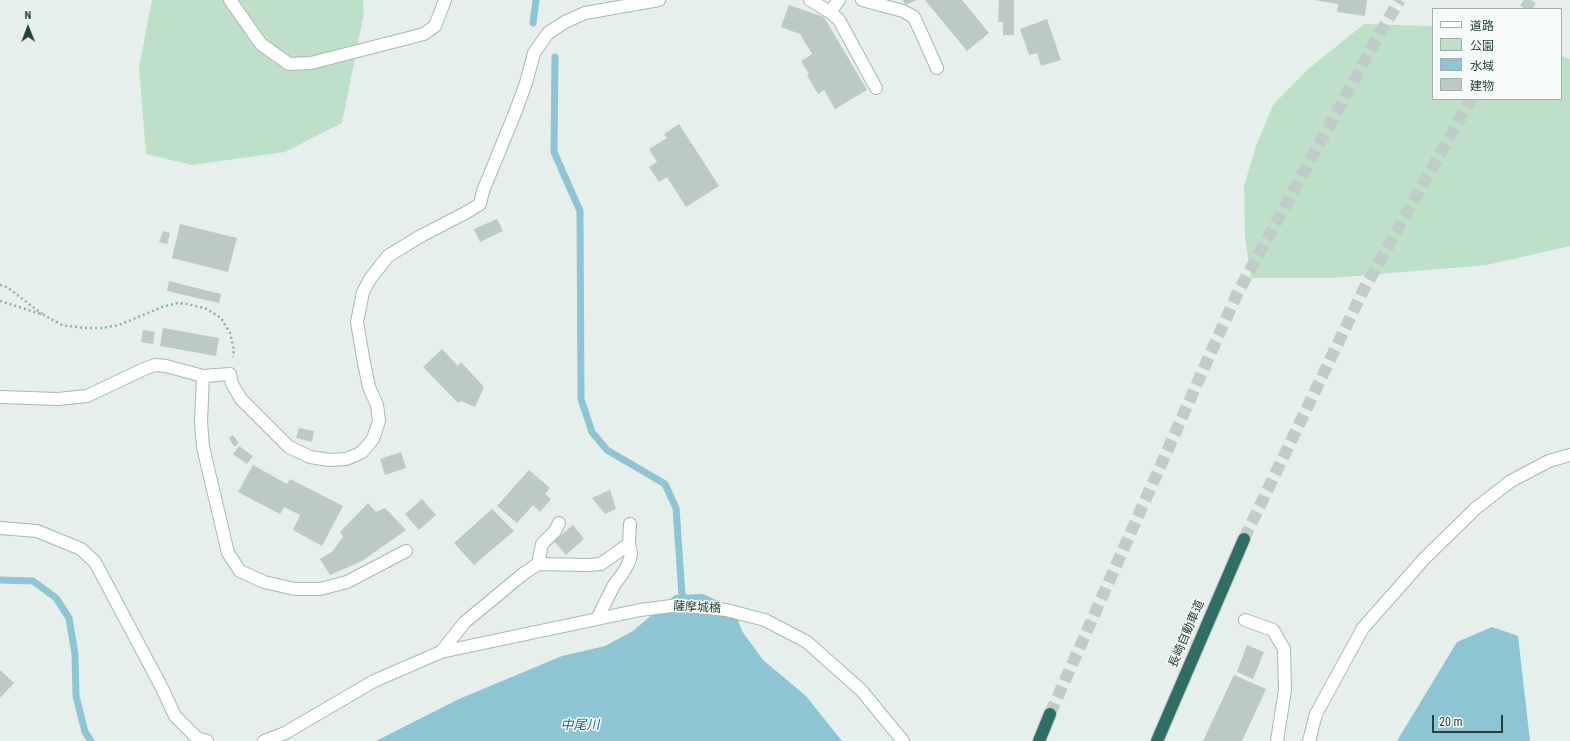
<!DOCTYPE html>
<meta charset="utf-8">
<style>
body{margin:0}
#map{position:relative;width:1570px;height:741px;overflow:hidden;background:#e6efeb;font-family:"Roboto Condensed","Noto Sans JP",sans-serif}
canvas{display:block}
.legend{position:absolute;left:1432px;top:8px;width:130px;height:92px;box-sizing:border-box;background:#f6fbf9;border:1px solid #a2b1ad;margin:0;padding:5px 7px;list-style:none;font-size:12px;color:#24423b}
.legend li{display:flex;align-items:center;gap:8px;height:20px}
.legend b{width:20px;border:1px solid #a2b1ad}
.north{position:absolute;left:8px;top:8px;width:40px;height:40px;-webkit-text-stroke:3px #f6fbf9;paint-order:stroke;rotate:359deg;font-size:11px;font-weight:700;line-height:16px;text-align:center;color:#24423b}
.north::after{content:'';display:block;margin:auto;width:14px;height:18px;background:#24423b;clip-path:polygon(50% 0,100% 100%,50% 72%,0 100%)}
.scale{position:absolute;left:1432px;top:715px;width:71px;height:18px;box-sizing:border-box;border:2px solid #24423b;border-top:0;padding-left:5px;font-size:12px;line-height:14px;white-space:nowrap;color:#24423b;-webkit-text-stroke:3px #f6fbf9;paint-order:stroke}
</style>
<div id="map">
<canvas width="1570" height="741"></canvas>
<ul class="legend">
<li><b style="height:5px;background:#fff"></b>道路</li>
<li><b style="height:11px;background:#bee0c9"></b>公園</li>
<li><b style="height:11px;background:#8dc5d4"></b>水域</li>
<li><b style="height:11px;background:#bbcac4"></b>建物</li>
</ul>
<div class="north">N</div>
<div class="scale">20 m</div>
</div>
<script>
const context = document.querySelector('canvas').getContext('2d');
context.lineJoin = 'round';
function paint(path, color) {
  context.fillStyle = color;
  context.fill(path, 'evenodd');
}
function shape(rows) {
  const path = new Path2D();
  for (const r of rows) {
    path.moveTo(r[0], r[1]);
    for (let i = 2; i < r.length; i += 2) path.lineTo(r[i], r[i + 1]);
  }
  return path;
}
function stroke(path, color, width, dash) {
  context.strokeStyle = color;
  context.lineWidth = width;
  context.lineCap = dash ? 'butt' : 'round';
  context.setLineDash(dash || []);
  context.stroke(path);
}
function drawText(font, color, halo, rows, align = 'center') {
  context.font = font + ' "Roboto Condensed","Noto Sans JP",sans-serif';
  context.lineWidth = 3;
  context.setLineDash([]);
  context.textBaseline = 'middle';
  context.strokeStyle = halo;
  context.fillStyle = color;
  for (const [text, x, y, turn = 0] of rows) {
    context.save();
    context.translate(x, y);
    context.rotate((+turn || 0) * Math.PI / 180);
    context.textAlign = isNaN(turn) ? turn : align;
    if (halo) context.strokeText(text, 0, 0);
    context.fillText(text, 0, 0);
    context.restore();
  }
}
paint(shape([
 [152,0,363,0,364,13,342,123,285,152,192,165,146,154,139,67],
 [1364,24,1433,26,1433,99,1561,99,1561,56,1570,59,1570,246,1487,265,1332,278,1251,278,1245,238,1244,186,1256,146,1273,105,1307,70]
]), '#bee0c9');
paint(shape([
 [703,594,725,604,737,618,742,631,763,660,806,696,842,741,376,741,459,699,562,656,605,646,633,631,675,595],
 [1492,627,1518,636,1530,741,1397,741,1457,642]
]), '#8dc5d4');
stroke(shape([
 [533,23,536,0],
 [555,57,554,152,580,211,581,399,592,432,607,450,665,484,676,508,682,595],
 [0,580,33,581,56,598,69,618,75,654,76,696,85,732,91,741]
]), '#8dc5d4', 7);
paint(shape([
 [903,0,917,0,905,5],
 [925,0,962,0,989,33,967,51],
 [999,0,1014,0,1014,35,1003,35,1003,22,998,22],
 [1314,0,1367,0,1365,16,1337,12,1338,4],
 [789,5,824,17,867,90,835,109,824,90,818,94,807,75,809,74,801,61,812,54,800,34,781,27],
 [1047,19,1061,60,1041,66,1037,53,1029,55,1020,29],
 [679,124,719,186,686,207,667,177,659,182,649,167,657,162,649,149,667,138,664,134],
 [497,219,503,231,480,242,474,229],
 [180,224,237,238,228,272,172,258],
 [163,231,170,233,167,244,159,242],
 [169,281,221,294,219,303,167,291],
 [163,328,219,338,216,356,160,346],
 [143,330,155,332,153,344,141,342],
 [442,349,458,366,461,362,484,387,475,407,461,401,458,403,423,367],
 [299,428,314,431,312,442,296,438],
 [233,435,239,443,234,447,229,438],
 [239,446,253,456,247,464,233,454],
 [401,452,406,468,385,475,380,459],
 [253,465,287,484,290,479,343,506,322,546,293,530,300,515,284,507,280,514,238,492],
 [529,470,550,488,545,494,551,499,540,512,533,505,517,523,497,506],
 [610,490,616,509,605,514,592,498],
 [422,499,436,515,419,530,405,514],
 [368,503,376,512,385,508,406,530,362,561,330,575,320,559,332,552,343,537,340,532],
 [492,509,514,531,474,565,454,543],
 [573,525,584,539,566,555,554,541],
 [1247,645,1264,652,1253,679,1237,672],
 [0,670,14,683,0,698],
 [1234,675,1266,689,1242,741,1203,741]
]), '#bbcac4');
stroke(shape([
 [1525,9,1531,0],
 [1244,539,1364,289,1471,99],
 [1050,714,1237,294,1381,31,1400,0]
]), '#bfccc8', 12, [12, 6]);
const minor = shape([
 [230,0,261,44,289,64,311,63,424,34,435,26,445,0],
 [810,0,830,12,839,0],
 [862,0,903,11,914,17,937,68],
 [830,12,839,20,876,88],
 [203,376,201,422,203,447,228,553,240,571,264,582,295,589,320,589,347,582,406,551],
 [0,397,58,399,87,396,144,369,155,365,166,366,203,376,230,374,232,384,241,399,289,447,310,457,330,460,346,459,356,455,362,452,373,439,379,421,377,405,369,387,364,363,357,322,363,292,370,279,388,256,421,236,467,212,480,204,483,191,515,113,526,83,534,53,548,33,565,22,585,13,659,0],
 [0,528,37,531,81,549,95,562,162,688,175,716,197,738,207,741],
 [538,564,542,544,555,531,559,523],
 [597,619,614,585,623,573,629,562,631,554,629,544],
 [1245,620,1273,630,1284,649,1285,690,1277,741],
 [441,652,465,622,523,574,538,564,588,565,601,564,629,544,630,524],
 [264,741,285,733,374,681,441,652,640,610,679,605,726,610,765,620,807,642,861,690,903,741],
 [1309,741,1316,714,1363,628,1424,559,1476,508,1511,481,1549,461,1570,455]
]);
const highway = shape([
 [1039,741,1050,714],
 [1157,741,1244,539]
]);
stroke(minor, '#a8b8b3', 14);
stroke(highway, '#c2cac8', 14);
stroke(shape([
 [0,285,7,287,42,314],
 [0,301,44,315,62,325,84,328,102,328,119,325,162,307,178,303,187,304,207,309,221,318,230,333,234,350,233,357]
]), '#85b3a7', 2.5, [2, 3]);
stroke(minor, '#fff', 12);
stroke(highway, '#2f6e65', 12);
drawText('12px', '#24423b', '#f6fbf9', [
 ["薩摩城橋",697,608,3],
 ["長崎自動車道",1187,634,-67]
]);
drawText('italic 13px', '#1c6a7f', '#f6fbf9', [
 ["中尾川",580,726,-1]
]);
</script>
